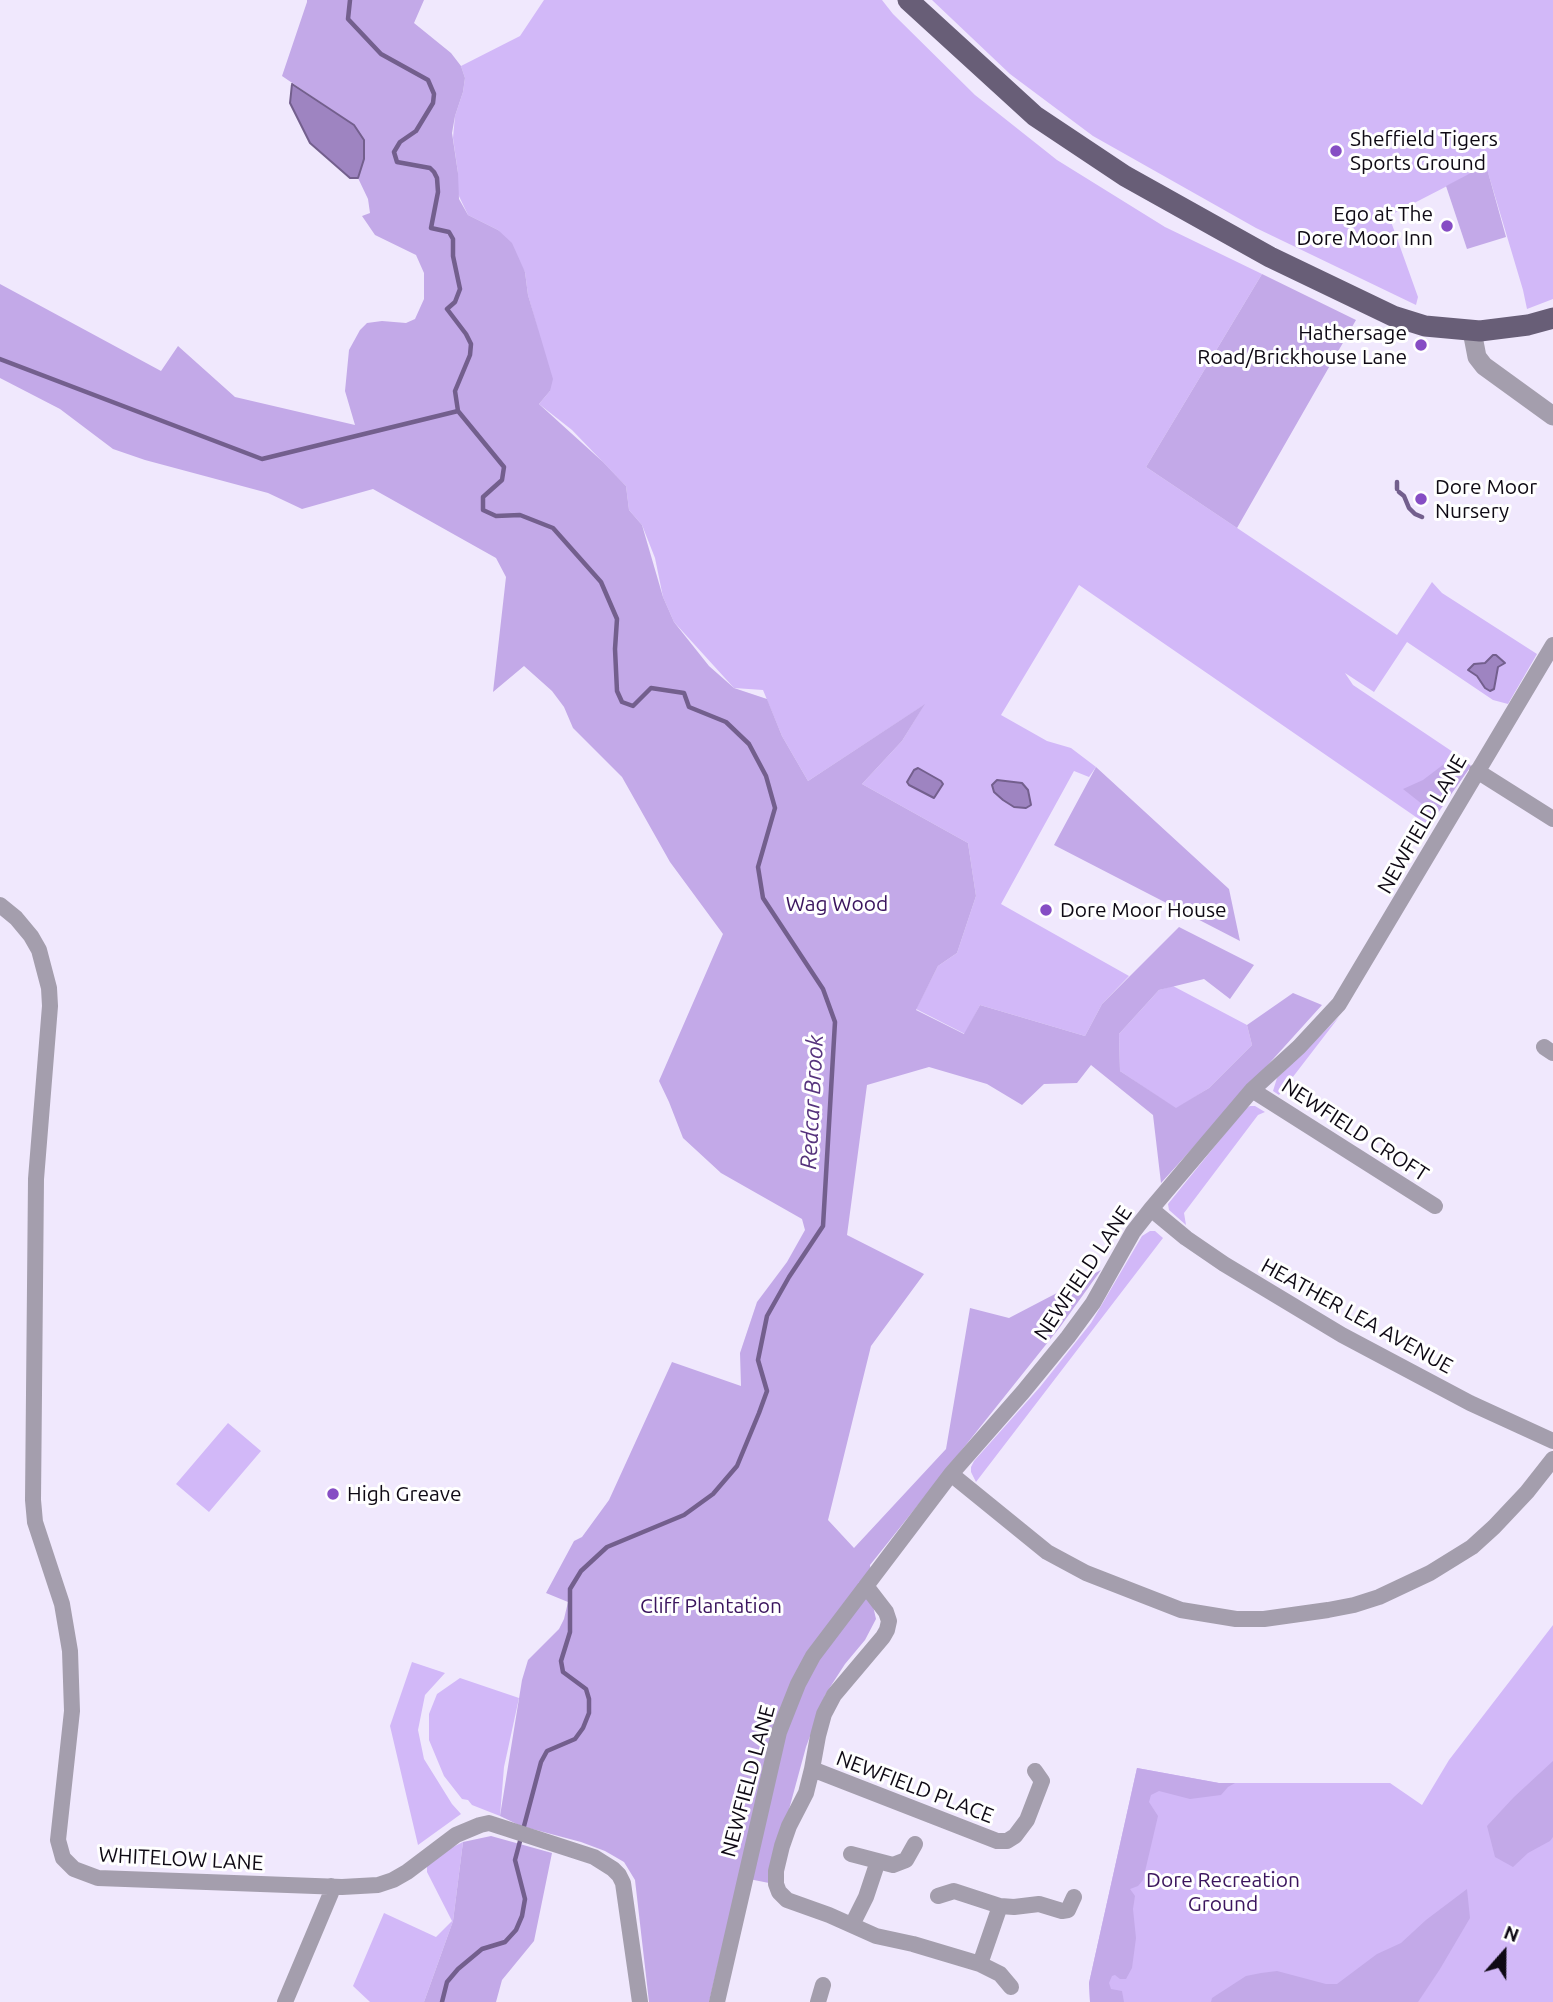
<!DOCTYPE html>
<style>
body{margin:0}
#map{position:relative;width:1553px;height:2002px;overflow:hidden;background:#f0e8fd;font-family:Ubuntu,sans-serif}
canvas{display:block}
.north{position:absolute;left:1469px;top:1918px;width:70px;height:70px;-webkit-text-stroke:5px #fff;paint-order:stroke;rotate:21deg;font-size:19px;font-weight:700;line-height:28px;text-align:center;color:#0e0914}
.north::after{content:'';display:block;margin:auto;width:24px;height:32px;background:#0e0914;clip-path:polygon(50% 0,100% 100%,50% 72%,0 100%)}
</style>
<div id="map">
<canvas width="1553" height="2002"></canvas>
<div class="north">N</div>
</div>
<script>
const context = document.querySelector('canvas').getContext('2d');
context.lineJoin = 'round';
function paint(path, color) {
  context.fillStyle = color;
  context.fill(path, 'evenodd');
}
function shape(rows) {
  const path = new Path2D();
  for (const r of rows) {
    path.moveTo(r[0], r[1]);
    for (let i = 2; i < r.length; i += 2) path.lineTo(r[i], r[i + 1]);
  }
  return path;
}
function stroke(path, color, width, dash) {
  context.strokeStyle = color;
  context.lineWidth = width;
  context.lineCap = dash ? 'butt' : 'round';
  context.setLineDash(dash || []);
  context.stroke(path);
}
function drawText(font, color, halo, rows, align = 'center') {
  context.font = font + ' Ubuntu,sans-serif';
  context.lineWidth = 6;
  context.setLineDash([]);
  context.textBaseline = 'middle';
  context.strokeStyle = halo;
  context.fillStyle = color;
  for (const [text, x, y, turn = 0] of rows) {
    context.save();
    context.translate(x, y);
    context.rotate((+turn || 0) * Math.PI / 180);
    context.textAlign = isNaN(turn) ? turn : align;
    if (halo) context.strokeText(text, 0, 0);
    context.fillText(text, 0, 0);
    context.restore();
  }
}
paint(shape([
 [544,0,882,0,893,14,975,95,1057,160,1165,227,1262,274,1146,467,1397,635,1432,582,1442,593,1537,654,1508,704,1493,700,1407,642,1374,692,1345,673,1353,685,1450,750,1471,766,1429,826,1079,585,1001,715,1047,741,1071,748,1096,767,1089,777,1074,771,1001,904,1129,976,1102,1004,1085,1036,980,1005,965,1034,916,1009,938,966,957,953,976,896,968,843,862,784,902,741,924,705,808,781,782,736,763,690,734,688,674,622,663,597,655,558,642,525,629,510,626,486,572,430,539,404,550,391,537,327,528,295,525,272,498,230,468,215,458,194,458,173,453,138,455,116,463,92,465,78,461,66,520,36],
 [932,0,1553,0,1553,299,1527,309,1523,290,1486,166,1389,216,1418,297,1416,305,1256,228,1093,136,1010,74],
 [1173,986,1247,1025,1252,1045,1209,1088,1176,1109,1120,1071,1119,1034,1159,990],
 [1339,1017,1279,1095,1273,1091,1277,1078],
 [1250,1106,1255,1106,1265,1112,1258,1115,1184,1213,1186,1225,1169,1210,1168,1204,1245,1109],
 [1150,1231,1155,1231,1163,1238,976,1482,971,1472,971,1467,974,1461,1040,1387,1091,1323,1142,1236],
 [228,1423,261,1451,209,1512,176,1484],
 [1553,1625,1553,2002,1090,2002,1089,1983,1137,1768,1219,1783,1390,1783,1422,1805,1449,1760],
 [412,1662,445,1673,425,1695,418,1730,424,1759,452,1804,461,1814,418,1845,390,1726],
 [460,1678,519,1698,504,1767,500,1816,472,1805,468,1800,462,1799,444,1776,429,1740,429,1714,437,1694],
 [463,1842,453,1921,424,2002,370,2002,353,1986,384,1913,436,1937,452,1921,427,1872,427,1866,451,1848]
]), '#d2b8f8');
paint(shape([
 [307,0,424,0,414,23,451,53,461,66,465,78,463,92,455,116,452,133,458,173,459,199,468,215,498,230,512,243,525,272,528,295,553,379,550,391,539,404,603,462,626,486,629,510,642,525,663,597,674,622,709,666,734,688,767,699,782,736,808,781,925,704,902,741,862,784,968,843,976,896,957,953,938,966,916,1010,964,1034,980,1005,1085,1036,1102,1004,1179,927,1254,965,1230,999,1204,979,1159,990,1119,1034,1120,1071,1176,1108,1209,1088,1252,1045,1247,1025,1293,993,1322,1005,1161,1183,1153,1115,1091,1065,1077,1083,1044,1084,1022,1105,987,1084,929,1067,867,1085,847,1235,924,1274,871,1346,828,1520,854,1548,946,1449,970,1308,1009,1318,1101,1270,1060,1327,870,1565,873,1606,876,1619,865,1640,845,1664,825,1695,806,1747,769,1883,739,1877,709,2002,649,2002,635,1880,624,1862,605,1851,581,1842,521,1826,500,1816,522,1680,528,1660,559,1629,564,1619,568,1602,546,1593,574,1541,582,1537,609,1500,672,1362,741,1386,740,1353,757,1302,787,1262,805,1230,802,1219,721,1173,683,1138,669,1102,659,1081,723,934,670,862,622,777,573,728,564,707,552,691,524,666,493,692,506,577,496,558,373,489,302,509,268,493,145,460,113,449,60,409,0,378,0,284,161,371,178,346,235,397,355,425,345,391,349,350,360,330,367,323,382,321,406,323,415,319,424,299,424,273,416,255,375,235,362,216,370,213,368,199,358,178,364,159,354,125,282,76,307,2],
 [1486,165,1506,237,1467,249,1446,186],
 [1262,274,1356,320,1237,528,1146,467],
 [1456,755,1471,766,1436,815,1403,789,1423,780],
 [1096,767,1229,889,1240,941,1054,845],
 [1553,1761,1553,1837,1550,1841,1528,1853,1513,1867,1495,1857,1487,1826,1514,1797],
 [1137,1768,1219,1783,1235,1783,1228,1787,1221,1795,1190,1799,1159,1791,1151,1795,1149,1802,1158,1816,1143,1880,1138,1886,1130,1889,1135,1896,1133,1909,1136,1938,1132,1968,1126,1979,1120,1979,1115,1975,1112,1976,1109,1983,1111,1989,1122,1991,1124,2002,1090,2002,1089,1983],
 [491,1836,552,1853,534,1941,502,1980,496,2002,424,2002,453,1921,463,1842],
 [1467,1889,1470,1918,1440,1969,1418,2002,1211,2002,1212,1998,1246,1976,1261,1973,1277,1971,1326,1984,1337,1984,1377,1954,1401,1943,1426,1920]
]), '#c3a9e8');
const water = shape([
 [292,84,354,125,364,140,364,159,358,178,350,178,310,143,290,103,292,84],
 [1493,655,1496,655,1505,663,1498,667,1494,689,1490,691,1485,688,1477,676,1468,670,1474,664,1485,663,1493,655],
 [918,768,941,781,943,784,934,798,909,785,907,782,914,770,918,768],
 [997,780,1022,783,1028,790,1031,805,1026,808,1014,807,1003,800,994,792,992,785,997,780]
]);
paint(water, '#9e84c1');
stroke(water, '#735f8d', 2);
stroke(shape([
 [350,0,348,19,381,54,428,80,434,94,433,103,416,131,400,142,394,152,397,162,430,168,434,172,437,178,438,192,431,228,449,232,453,239,453,256,460,289,455,302,447,309,466,334,471,344,470,355,455,391,458,411,504,467,502,480,483,497,483,510,496,516,520,515,553,528,601,582,617,619,615,649,617,691,622,702,633,706,651,688,684,693,689,707,726,722,749,744,766,776,775,808,758,867,763,898,823,989,835,1022,823,1226,789,1277,767,1316,758,1360,767,1391,759,1413,737,1466,713,1494,684,1515,607,1547,581,1571,570,1589,570,1632,561,1661,563,1672,586,1689,589,1699,589,1713,583,1728,575,1739,547,1751,541,1762,515,1860,525,1899,522,1916,516,1930,505,1942,482,1949,458,1969,447,1982,442,2002],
 [0,359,262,459,458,411],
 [1397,482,1397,489],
 [1399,492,1404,496,1409,508,1415,514,1422,517]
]), '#735f8d', 4.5);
stroke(shape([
 [1477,771,1553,819],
 [0,905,16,918,31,936,39,950,49,988,50,1006,36,1179,33,1500,35,1522,62,1604,70,1651,72,1711,58,1840,63,1858,74,1869,98,1878,342,1887,378,1885,393,1880,407,1872,456,1835,480,1825,489,1823,594,1857,613,1869,619,1875,623,1883,640,2002],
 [1544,1047,1553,1053],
 [1252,1090,1435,1206],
 [1151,1209,1186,1238,1224,1264,1342,1335,1470,1403,1553,1441],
 [951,1474,1047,1552,1086,1573,1181,1610,1236,1619,1264,1619,1328,1610,1354,1605,1379,1597,1430,1573,1472,1547,1494,1527,1527,1492,1553,1459],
 [866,1586,886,1612,889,1621,887,1630,883,1637,834,1695,824,1714,818,1736,812,1769,806,1793,789,1826,782,1846,776,1871,776,1884,779,1892,787,1900,829,1915,876,1936,913,1944,980,1964,1000,1974,1011,1987],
 [812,1769,997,1841,1007,1841,1015,1836,1027,1820,1042,1781,1035,1771],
 [851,1854,893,1865,906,1860,915,1844],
 [938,1896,954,1891,1000,1906,1014,1907,1039,1904,1062,1911,1068,1910,1074,1897],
 [852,1925,866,1897,878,1861],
 [980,1964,1000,1906],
 [285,2002,331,1893,331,1886],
 [717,2002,779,1732,798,1684,813,1656,951,1474,1023,1392,1068,1337,1093,1303,1133,1232,1151,1209,1252,1090,1299,1047,1339,1004,1553,645],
 [818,2002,823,1985]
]), '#a49ead', 16);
stroke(shape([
 [1472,331,1477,357,1484,366,1553,416]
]), '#a49ead', 19);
stroke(shape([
 [908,0,1035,116,1125,176,1270,257,1393,316,1425,326,1480,331,1528,325,1553,318]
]), '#685e77', 21);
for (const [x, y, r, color] of [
 [1336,151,7,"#864dc4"],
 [1447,226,7,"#864dc4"],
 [1421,345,7,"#864dc4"],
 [1421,499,7,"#864dc4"],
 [1046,910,7,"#864dc4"],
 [333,1494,7,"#864dc4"]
]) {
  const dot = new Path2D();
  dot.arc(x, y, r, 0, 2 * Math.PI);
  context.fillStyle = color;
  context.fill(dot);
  stroke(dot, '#fff', 2.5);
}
drawText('21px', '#0e0914', '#fff', [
 ["Sheffield Tigers",1350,139],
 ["Sports Ground",1350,163],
 ["Ego at The",1433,214,"right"],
 ["Dore Moor Inn",1433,238,"right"],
 ["Hathersage",1407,333,"right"],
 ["Road/Brickhouse Lane",1407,357,"right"],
 ["Dore Moor",1435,487],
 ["Nursery",1435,511],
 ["Dore Moor House",1060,910],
 ["High Greave",347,1494]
], 'left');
drawText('21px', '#0e0914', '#fff', [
 ["NEWFIELD LANE",1422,824,-60],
 ["NEWFIELD CROFT",1355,1130,33],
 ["NEWFIELD LANE",1083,1273,-56],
 ["HEATHER LEA AVENUE",1357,1316,29],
 ["NEWFIELD LANE",748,1781,-75],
 ["NEWFIELD PLACE",915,1787,21],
 ["WHITELOW LANE",181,1859,3]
]);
drawText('21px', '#3b155e', '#fff', [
 ["Wag Wood",837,904],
 ["Cliff Plantation",711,1606],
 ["Dore Recreation",1223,1880],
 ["Ground",1223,1904]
]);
drawText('italic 23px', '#56337d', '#fff', [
 ["Redcar Brook",812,1102,-87]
]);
</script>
